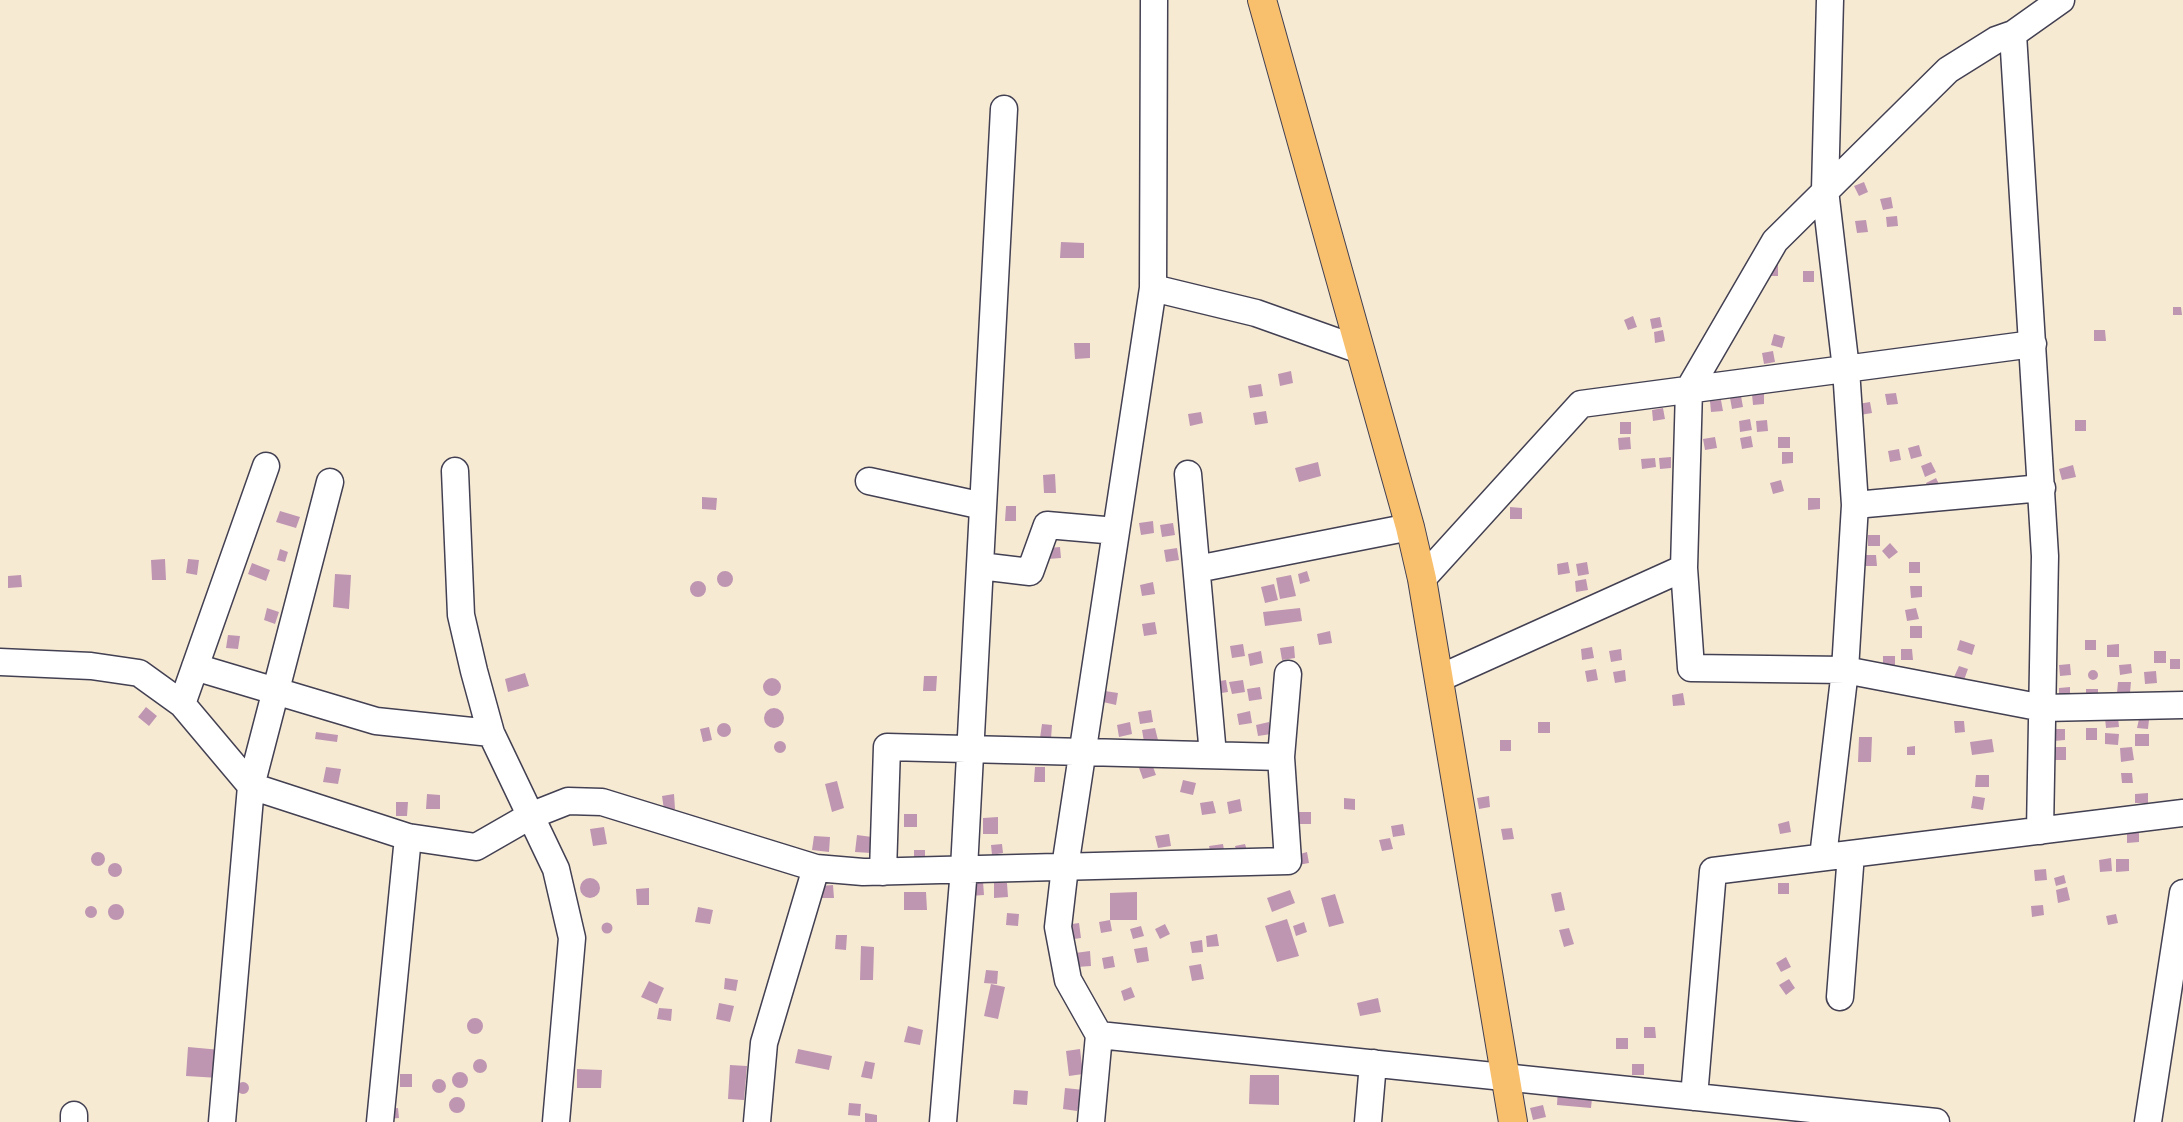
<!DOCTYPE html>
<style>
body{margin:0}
canvas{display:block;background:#f7ead3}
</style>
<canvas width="2183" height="1122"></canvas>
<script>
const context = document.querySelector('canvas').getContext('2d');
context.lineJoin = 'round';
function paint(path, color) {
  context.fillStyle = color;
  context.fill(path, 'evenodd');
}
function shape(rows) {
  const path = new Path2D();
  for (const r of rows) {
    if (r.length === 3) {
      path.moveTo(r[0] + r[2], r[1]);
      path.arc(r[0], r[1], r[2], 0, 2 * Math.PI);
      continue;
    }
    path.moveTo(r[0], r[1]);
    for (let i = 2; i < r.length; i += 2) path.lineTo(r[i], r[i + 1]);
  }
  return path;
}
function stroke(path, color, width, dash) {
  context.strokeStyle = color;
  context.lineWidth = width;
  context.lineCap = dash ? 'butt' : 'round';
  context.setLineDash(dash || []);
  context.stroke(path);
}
paint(shape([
 [1864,182,1868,192,1859,196,1854,186],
 [1891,197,1893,208,1883,210,1880,199],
 [1897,216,1898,226,1887,227,1886,217],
 [1866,220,1868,232,1857,233,1855,221],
 [1061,242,1084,243,1084,258,1060,258],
 [1767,264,1778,264,1778,276,1767,276],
 [1803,271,1814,271,1814,282,1803,282],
 [2173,307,2181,307,2182,315,2173,315],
 [1633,316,1637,327,1628,330,1624,320],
 [1660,317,1662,327,1652,329,1650,319],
 [1663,330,1665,341,1655,343,1654,332],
 [2094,330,2105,330,2106,341,2094,341],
 [1774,334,1785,337,1782,348,1771,345],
 [1074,343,1090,343,1090,358,1075,359],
 [1773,351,1775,362,1764,364,1762,353],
 [1291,371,1293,383,1280,386,1278,374],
 [1261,384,1263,396,1250,398,1248,386],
 [1764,393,1764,404,1753,405,1752,394],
 [1896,393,1898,404,1887,405,1885,394],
 [1741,396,1743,407,1732,409,1730,398],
 [1721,400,1723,411,1711,412,1710,401],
 [1870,402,1872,413,1860,415,1858,404],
 [1663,408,1665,419,1653,421,1652,410],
 [1266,411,1268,423,1255,425,1253,413],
 [1201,412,1203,423,1190,426,1188,414],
 [1750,419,1752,430,1740,432,1739,421],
 [1767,420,1768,431,1757,432,1756,421],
 [2075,420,2086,420,2086,431,2075,431],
 [1620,422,1631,422,1631,434,1620,434],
 [1751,436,1753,447,1742,449,1740,438],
 [1630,437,1631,449,1619,450,1618,438],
 [1715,437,1717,448,1705,450,1703,439],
 [1778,437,1790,437,1790,448,1778,448],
 [1919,445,1922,456,1911,459,1908,448],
 [1899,449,1901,460,1890,462,1888,451],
 [1782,452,1793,452,1793,463,1782,464],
 [1671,457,1671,468,1660,469,1659,458],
 [1655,458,1656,467,1642,469,1641,459],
 [1318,462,1321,476,1299,482,1295,468],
 [1931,462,1936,472,1925,477,1921,466],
 [2073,465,2076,477,2062,480,2059,469],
 [1055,474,1056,493,1044,493,1043,475],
 [1936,478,1941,488,1930,493,1926,483],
 [1781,480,1784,491,1773,494,1770,483],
 [702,497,717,498,716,510,702,509],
 [1808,498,1820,498,1820,509,1808,510],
 [1006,506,1016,506,1016,521,1005,521],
 [1510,507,1522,508,1522,519,1510,519],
 [280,511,300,517,296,528,276,522],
 [1153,521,1154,533,1141,535,1139,523],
 [1173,523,1175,535,1162,537,1160,525],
 [1868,535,1880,535,1880,546,1868,546],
 [1890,543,1898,552,1889,559,1882,551],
 [1060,547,1061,558,1048,559,1048,548],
 [1177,548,1179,560,1166,562,1164,550],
 [280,549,288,552,285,562,277,560],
 [1865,555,1876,555,1877,566,1865,566],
 [165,559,166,580,152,580,151,560],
 [188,559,199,560,197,575,186,573],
 [1568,562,1570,573,1558,575,1557,564],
 [1587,562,1589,574,1578,576,1576,564],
 [1909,562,1920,562,1920,573,1909,573],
 [252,563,270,570,266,581,248,574],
 [725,579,8],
 [1307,571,1310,581,1300,584,1298,574],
 [335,574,351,575,349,609,333,607],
 [21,575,22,587,8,588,8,576],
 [1291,575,1296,596,1280,599,1276,578],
 [1586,579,1588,590,1576,592,1575,581],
 [698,589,8],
 [1153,582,1155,594,1142,596,1140,585],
 [1274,584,1278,600,1265,603,1261,587],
 [1910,586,1922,586,1922,597,1911,598],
 [267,608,279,612,275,624,264,620],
 [1300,608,1302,621,1265,626,1263,612],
 [1916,608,1919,619,1907,621,1905,610],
 [1155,622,1157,634,1144,636,1142,624],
 [1910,626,1922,626,1922,638,1910,638],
 [1330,631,1332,643,1319,645,1317,634],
 [228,635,240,636,238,649,226,648],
 [1960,640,1975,645,1972,655,1957,650],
 [2085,640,2096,640,2096,650,2085,650],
 [1243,644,1245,656,1232,658,1230,646],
 [2119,644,2119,657,2107,657,2107,645],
 [1294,646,1295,658,1282,660,1280,648],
 [1592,647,1594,658,1582,660,1581,649],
 [1621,649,1622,660,1611,662,1609,651],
 [1901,649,1912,649,1913,660,1901,660],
 [1261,651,1263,663,1250,666,1248,654],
 [2154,651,2166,651,2166,663,2154,663],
 [1883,656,1895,656,1895,667,1883,667],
 [2170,659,2180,659,2180,669,2170,669],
 [2070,664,2071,675,2060,676,2059,665],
 [2131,664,2132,673,2120,675,2119,665],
 [1959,666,1968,669,1964,680,1954,677],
 [1596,669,1598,680,1587,682,1585,671],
 [2093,675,5],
 [1625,670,1626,681,1615,683,1613,672],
 [2156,671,2157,683,2145,684,2144,672],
 [525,673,529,686,508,692,505,679],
 [924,676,937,676,936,691,923,691],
 [772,687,9],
 [1226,680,1228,692,1215,694,1213,682],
 [1243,680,1245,692,1232,694,1229,682],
 [2118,682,2131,682,2130,693,2117,693],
 [1260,687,1262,699,1249,701,1247,689],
 [2070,687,2070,697,2059,698,2059,688],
 [2086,689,2098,689,2098,700,2086,700],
 [1105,691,1118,693,1116,705,1103,702],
 [1683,693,1685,705,1673,706,1672,695],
 [146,707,157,716,149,726,138,717],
 [774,718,10],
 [1151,710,1153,722,1140,724,1138,712],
 [1250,711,1252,723,1239,725,1237,714],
 [2118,717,2119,727,2106,728,2105,718],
 [2139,719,2149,720,2148,729,2137,728],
 [1954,721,1964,721,1965,732,1955,733],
 [1130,722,1132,734,1119,737,1117,725],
 [1269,722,1271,734,1258,736,1256,725],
 [1538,722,1550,722,1550,733,1538,733],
 [724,730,7],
 [1042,724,1052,725,1051,739,1040,738],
 [709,727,712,740,703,742,700,729],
 [1155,728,1158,740,1144,742,1142,730],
 [2086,728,2097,728,2097,740,2086,740],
 [2054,729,2065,729,2065,740,2054,741],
 [316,732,338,735,337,742,315,739],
 [2105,733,2119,734,2118,745,2105,744],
 [2135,734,2149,734,2149,746,2135,746],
 [1859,737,1872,737,1871,762,1858,762],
 [1992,739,1994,752,1972,755,1970,742],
 [1500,740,1511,740,1511,751,1500,751],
 [780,747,6],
 [1915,746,1915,755,1907,755,1907,747],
 [2053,747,2066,747,2066,760,2053,760],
 [2132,747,2134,760,2121,762,2120,748],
 [1152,764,1156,775,1143,779,1139,768],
 [326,767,341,769,338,784,323,782],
 [1035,767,1045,767,1045,782,1034,782],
 [2121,773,2132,773,2133,783,2122,783],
 [1976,775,1989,775,1989,787,1975,787],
 [1183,780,1196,783,1193,795,1180,792],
 [837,781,844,808,832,812,825,784],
 [2148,793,2148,803,2135,803,2135,794],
 [427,794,440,795,440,809,426,809],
 [674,794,675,809,664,810,662,796],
 [1489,796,1490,807,1479,809,1477,798],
 [1973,796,1985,798,1983,810,1971,808],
 [1344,798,1355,799,1355,810,1344,809],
 [1240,799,1242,811,1229,814,1227,802],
 [1213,801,1216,813,1202,815,1200,803],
 [396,802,408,802,407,816,396,816],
 [1299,812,1311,812,1311,824,1299,824],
 [904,814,917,814,917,827,904,827],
 [998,817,998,834,983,834,983,818],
 [1789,821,1791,832,1780,834,1778,824],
 [1403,824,1405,835,1393,837,1391,826],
 [604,827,607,844,593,846,590,829],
 [1512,828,1514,839,1503,840,1501,829],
 [2139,832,2139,842,2127,843,2127,833],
 [1169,834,1171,846,1158,848,1155,836],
 [857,835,872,837,871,853,855,852],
 [814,836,830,837,829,852,812,850],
 [1390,838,1393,849,1382,851,1379,840],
 [1002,844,1003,853,992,855,991,845],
 [1223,844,1225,856,1212,858,1209,846],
 [1245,844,1248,854,1238,857,1235,846],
 [914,850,925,850,925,861,914,861],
 [1307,852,1309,863,1298,865,1296,855],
 [98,859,7],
 [2111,858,2112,871,2100,872,2099,860],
 [2116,859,2129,859,2129,871,2116,872],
 [115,870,7],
 [2046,869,2047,880,2035,881,2034,870],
 [2064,875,2066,883,2056,886,2054,878],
 [590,888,10],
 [983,881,984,895,970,896,969,882],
 [994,883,1007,883,1008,897,994,898],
 [1778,883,1789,883,1789,894,1778,894],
 [833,885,834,898,821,898,820,886],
 [2067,887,2070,900,2058,903,2056,890],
 [649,888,649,905,637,905,636,889],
 [1290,890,1295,903,1272,912,1267,898],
 [904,892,926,892,927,910,904,910],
 [1137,892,1137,920,1110,920,1112,931,1101,933,1099,922,1110,920,1110,893],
 [1561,892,1565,910,1555,912,1551,894],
 [1335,894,1344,923,1329,927,1321,898],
 [116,912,8],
 [2043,905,2044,915,2032,917,2031,906],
 [91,912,6],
 [698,907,713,910,710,924,695,922],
 [1007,913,1019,914,1018,926,1006,925],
 [2116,914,2118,923,2108,925,2106,916],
 [1287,919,1299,956,1277,962,1265,926],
 [1304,922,1307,932,1296,936,1293,926],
 [607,928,5.5],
 [1079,923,1081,938,1067,940,1065,925],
 [1165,924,1170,934,1160,939,1155,929],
 [1141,926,1144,936,1133,939,1130,929],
 [1569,928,1574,944,1564,947,1559,930],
 [1217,934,1219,946,1207,947,1206,936],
 [836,935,847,935,846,950,835,949],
 [1202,940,1203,952,1192,953,1190,942],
 [861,946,874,947,873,980,860,980],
 [1147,947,1149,961,1137,963,1134,949],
 [1090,951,1091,966,1077,967,1075,953],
 [1113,956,1115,967,1104,969,1102,958],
 [1786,957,1791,967,1781,972,1776,963],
 [1201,964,1204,979,1192,981,1189,966],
 [986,970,998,971,997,984,984,983],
 [725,978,738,980,736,991,724,989],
 [1789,979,1795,988,1786,995,1779,985],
 [649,981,664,988,657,1004,641,997],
 [991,984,1005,987,998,1019,984,1016],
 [1131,987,1135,997,1124,1001,1121,991],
 [1378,998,1381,1012,1360,1016,1357,1003],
 [719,1003,734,1006,730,1022,716,1019],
 [659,1008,672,1009,671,1021,657,1019],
 [475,1026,8],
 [908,1026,923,1030,920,1045,904,1042],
 [1644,1027,1655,1027,1656,1038,1644,1038],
 [1616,1038,1628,1038,1628,1049,1616,1049],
 [188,1047,221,1050,219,1078,186,1076],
 [798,1049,832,1056,829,1070,795,1063],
 [1080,1049,1083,1074,1069,1076,1066,1051],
 [480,1066,7],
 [865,1061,875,1063,872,1079,861,1077],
 [1632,1064,1644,1064,1644,1075,1632,1075],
 [730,1065,747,1066,744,1100,728,1099],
 [577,1069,602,1070,601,1088,577,1088],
 [460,1080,8],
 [400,1074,412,1074,412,1087,400,1087],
 [1250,1075,1279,1075,1279,1105,1249,1104],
 [439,1086,7],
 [243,1088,6],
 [1558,1087,1593,1089,1591,1108,1557,1105],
 [1065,1088,1084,1090,1077,1111,1063,1109],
 [1014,1090,1028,1091,1027,1105,1013,1104],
 [457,1105,8],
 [849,1103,861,1104,860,1116,848,1115],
 [1543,1105,1546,1117,1533,1120,1530,1108],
 [398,1108,399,1118,387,1119,386,1109],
 [865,1113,877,1115,877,1122,865,1122]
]), '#bf96b2');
const minor = shape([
 [2061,0,2013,34,1996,40,1948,70,1775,241,1689,389,1684,568,1691,668,1845,670,2043,708,2183,705],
 [2013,34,2045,556,2040,831],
 [1153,288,1256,313,1360,350],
 [455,471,461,615,474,671,491,733,556,869,572,938,556,1122],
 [1188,474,1213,755],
 [869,481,983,506],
 [1855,505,2042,488],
 [980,566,1030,572,1047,525,1116,531],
 [1197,569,1410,527],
 [1422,579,1581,404,2033,344],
 [0,662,91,666,139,673,182,704,251,786,408,837,476,847,530,816,568,801,602,802,816,868,863,872,1288,861,1281,757,1288,674],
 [195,667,376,721,491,733],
 [1440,678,1684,568],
 [182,704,266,466],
 [1823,857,1845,670,1855,505,1846,369,1825,190,1830,0],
 [883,872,887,747,1281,757],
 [1840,997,1851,854],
 [1099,1035,1936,1122],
 [1694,1097,1713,871,2183,813],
 [74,1122,74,1115],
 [222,1122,251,786,330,482],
 [380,1122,408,837],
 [757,1122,764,1043,816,868],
 [943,1122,964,869,1004,109],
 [1091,1122,1099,1035,1068,980,1058,927,1065,867,1153,288,1154,0],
 [1368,1122,1373,1063],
 [2148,1122,2183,893]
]);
const major = shape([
 [1262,0,1410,527,1422,579,1513,1122]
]);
stroke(minor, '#424052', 29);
stroke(major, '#424052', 30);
stroke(minor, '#fff', 26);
stroke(major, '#f8bf6c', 28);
</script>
